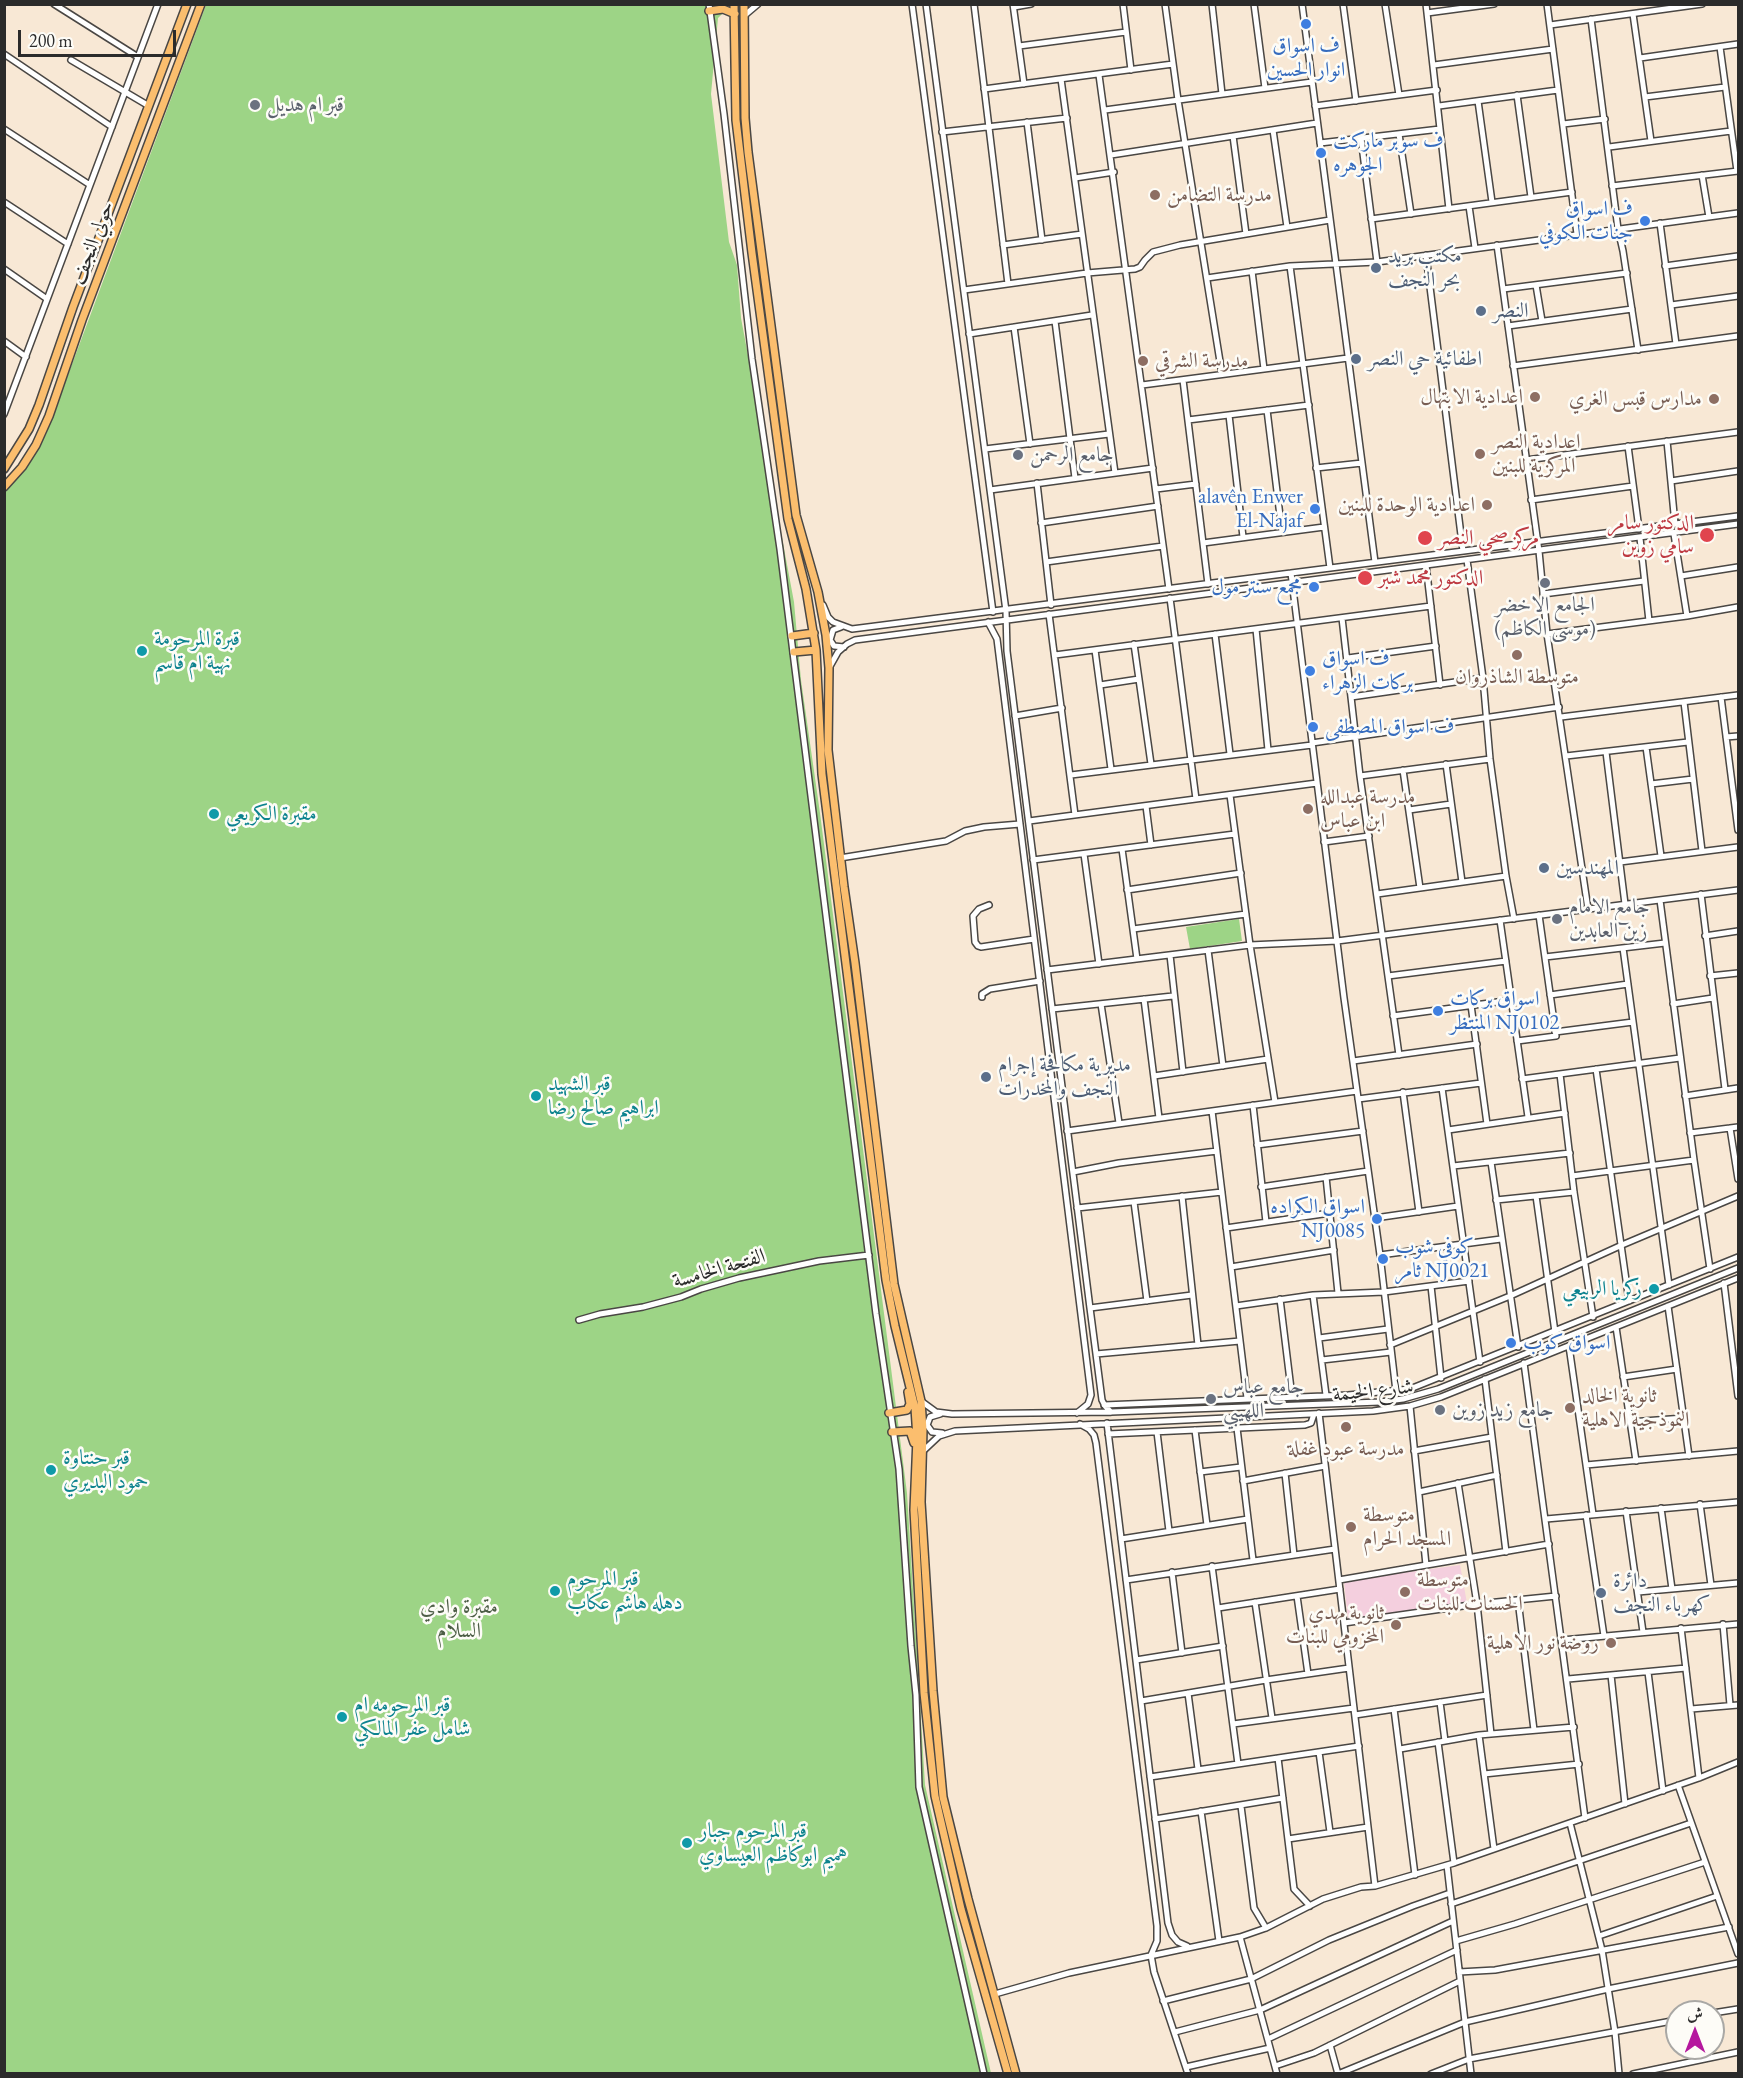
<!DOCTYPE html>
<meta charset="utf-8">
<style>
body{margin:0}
#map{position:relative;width:1743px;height:2078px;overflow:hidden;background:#f8e8d5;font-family:"EB Garamond",Amiri,serif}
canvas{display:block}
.frame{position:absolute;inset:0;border:6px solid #2b2b2b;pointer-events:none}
.north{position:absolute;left:1665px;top:2000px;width:60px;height:60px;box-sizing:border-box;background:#fdfcf7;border:2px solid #a9a8a5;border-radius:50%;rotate:0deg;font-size:16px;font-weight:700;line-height:24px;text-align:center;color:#2b2b2b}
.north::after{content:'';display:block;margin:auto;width:21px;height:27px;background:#b5179e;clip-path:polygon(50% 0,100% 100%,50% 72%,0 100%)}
.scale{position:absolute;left:18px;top:30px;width:158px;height:27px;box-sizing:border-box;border:3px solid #2b2b2b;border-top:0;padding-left:8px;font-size:18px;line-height:21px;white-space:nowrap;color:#2b2b2b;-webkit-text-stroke:4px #fdfcf7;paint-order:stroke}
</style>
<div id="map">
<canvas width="1743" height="2078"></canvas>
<div class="frame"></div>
<div class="north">ش</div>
<div class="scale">200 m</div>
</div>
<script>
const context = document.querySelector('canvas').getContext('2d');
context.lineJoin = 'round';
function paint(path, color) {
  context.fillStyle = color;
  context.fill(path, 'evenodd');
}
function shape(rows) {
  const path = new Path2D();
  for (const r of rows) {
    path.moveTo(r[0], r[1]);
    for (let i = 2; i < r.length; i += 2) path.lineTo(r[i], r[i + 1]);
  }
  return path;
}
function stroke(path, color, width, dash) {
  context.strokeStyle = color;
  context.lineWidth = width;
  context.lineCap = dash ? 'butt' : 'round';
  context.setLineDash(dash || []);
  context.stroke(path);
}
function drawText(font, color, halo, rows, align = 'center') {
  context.font = font + ' "EB Garamond",Amiri,serif';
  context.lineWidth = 5;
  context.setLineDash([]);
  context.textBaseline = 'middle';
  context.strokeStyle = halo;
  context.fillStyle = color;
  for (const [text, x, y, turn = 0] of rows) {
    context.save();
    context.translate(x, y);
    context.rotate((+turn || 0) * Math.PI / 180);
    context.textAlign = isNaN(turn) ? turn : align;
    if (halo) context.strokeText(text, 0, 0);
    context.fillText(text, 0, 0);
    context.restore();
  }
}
paint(shape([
 [1460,1565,1467,1603,1348,1620,1344,1581]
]), '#f4cfde');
paint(shape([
 [206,5,723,5,724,12,718,18,711,94,729,242,737,265,741,318,794,602,801,680,820,813,907,1493,925,1785,991,2073,5,2074,5,490,33,458,46,434],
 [1239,919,1242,941,1190,949,1186,927]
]), '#9dd486');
const minor = shape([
 [54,4,138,57],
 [709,4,724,114,752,359,780,549,876,1314,899,1469,911,1646,916,1695,919,1787,984,2074],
 [912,4,993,612],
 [926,4,1006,611,1007,651,1090,1308,1102,1400,1105,1406,1111,1412],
 [974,4,1008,284],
 [1013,4,1024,84],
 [1123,4,1131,70],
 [1165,4,1178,100,1222,374],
 [1212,4,1222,94],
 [1254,4,1265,88],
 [1302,4,1375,562],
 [1343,4,1356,101],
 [1385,4,1399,95],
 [1426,4,1449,209],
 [1547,4,1577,234],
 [1014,7,1031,4],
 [1427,13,1494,4],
 [1633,14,1651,141],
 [745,15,758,4],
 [1591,19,1618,229,1623,251,1638,350],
 [1550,25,1702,4],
 [1019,46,1126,32],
 [1720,47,1737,171],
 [4,54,112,127],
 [1640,58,1738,44],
 [71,60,149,106],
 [1434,65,1553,49],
 [1099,75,1169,589],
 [1061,79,1115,473],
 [984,89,1173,64],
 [1517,95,1531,197],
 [1645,97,1725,87],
 [1478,101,1492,202],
 [1315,106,1437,90],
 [1439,106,1558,90],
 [1105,110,1312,82],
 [1027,122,1042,240],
 [1563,124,1605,119],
 [4,129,90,185],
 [1273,130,1287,227],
 [942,132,1067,118],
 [1399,134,1411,214],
 [1233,136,1246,234],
 [1361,138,1377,262],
 [1320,143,1440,129],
 [1609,147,1731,131],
 [1111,155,1317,123],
 [1702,175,1709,217],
 [1075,178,1114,172],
 [1612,186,1738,171],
 [4,202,68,244],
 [1469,206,1475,248],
 [1371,219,1572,192],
 [1660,223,1676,344],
 [1003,245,1082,234],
 [1497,245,1539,551,1547,634,1588,909],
 [1426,255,1463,551],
 [1290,266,1330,568],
 [1665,266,1738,256],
 [4,269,47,299],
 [1252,271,1264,369],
 [1207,278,1290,266,1377,262,1738,213],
 [1536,285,1542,321],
 [1503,289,1627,273],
 [964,290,1087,273,1135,269,1140,267,1145,260,1153,252,1180,245,1330,220],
 [1671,305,1738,296],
 [1055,321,1075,478],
 [1508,326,1632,309],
 [1014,327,1030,444],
 [969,334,1092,315],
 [4,341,26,357],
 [1513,366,1738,336],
 [1183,380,1208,584],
 [1142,385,1348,358],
 [1267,410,1282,532],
 [4,414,158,4],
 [1229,415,1243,537],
 [1188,420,1309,405],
 [1667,441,1675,524],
 [1628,446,1639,529],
 [985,449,1109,434],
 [1526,460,1738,432],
 [1316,468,1362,463],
 [1671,481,1738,471],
 [1037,483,1051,605],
 [1156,489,1196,484],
 [990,490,1153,468],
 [1531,500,1633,486],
 [1041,523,1158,506],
 [1674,534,1687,616],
 [1640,538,1649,621],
 [1203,543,1324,527],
 [1467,560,1483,678,1490,759,1506,876,1514,919],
 [1046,562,1163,546],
 [1426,565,1440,685],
 [1291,573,1344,998,1380,1255,1396,1391],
 [1681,576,1738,567],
 [1543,594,1644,581],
 [1170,598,1196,799],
 [823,605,828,617,833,622,852,629,1738,516],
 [1049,614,1075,815],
 [1342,618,1360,776,1399,1055],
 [988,622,997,639,1091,1395,1088,1404,1077,1413],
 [841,627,833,630,830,640,834,646,844,647],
 [1256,629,1268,750],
 [1215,634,1230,754],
 [1547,634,1687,616,1738,607],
 [1134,644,1151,764],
 [1095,650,1111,769],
 [1055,655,1431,606],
 [1348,658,1436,646],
 [829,668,838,652,847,644,855,640,1738,524],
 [1100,685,1139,679],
 [1351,697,1483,678],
 [1721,697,1738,830],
 [1684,702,1702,851],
 [1015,716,1062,708],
 [1561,717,1738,695],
 [1726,737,1738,736],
 [1312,743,1559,707],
 [1646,747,1661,856],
 [1606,752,1625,904],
 [1566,756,1688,742],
 [1446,764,1462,882],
 [1403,770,1420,888],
 [1071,775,1312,745],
 [1360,776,1490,759],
 [1651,784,1693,779],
 [1230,795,1250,945,1275,1102],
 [1146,806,1151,845],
 [1409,810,1451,804],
 [1029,821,1317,783],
 [1324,842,1369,836],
 [1122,849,1137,959],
 [1084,854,1099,964],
 [840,858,946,841,965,831,984,827,1020,824],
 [1033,860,1235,834],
 [1620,862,1738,847],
 [1127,890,1241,873],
 [1377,894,1506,876],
 [1701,894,1725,1089],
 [1660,900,1694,1160,1710,1269],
 [989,905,979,909,973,916,975,942,978,946,981,947,1034,939],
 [1500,920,1528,1117],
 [1133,929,1246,914],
 [1705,936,1738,931],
 [1623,948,1669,1285],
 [1208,950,1223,1066],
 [1170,955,1183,1072],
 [1545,957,1665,943],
 [1047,970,1250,945,1337,941,1738,890],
 [1388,976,1506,961],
 [1710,976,1738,973],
 [1550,995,1628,984],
 [982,997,982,994,990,989,1040,981],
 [1144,999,1159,1118],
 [1101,1004,1119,1123],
 [1673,1004,1713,998],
 [1471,1005,1487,1124],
 [1052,1009,1173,996],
 [1393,1016,1512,1000],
 [1555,1032,1633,1022],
 [1517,1041,1556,1036,1539,915],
 [1353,1061,1477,1044],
 [1596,1069,1629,1301],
 [1560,1074,1574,1192,1593,1317],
 [1154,1076,1268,1059],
 [1522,1079,1680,1058],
 [1442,1088,1480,1362],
 [1403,1092,1419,1212],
 [1685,1096,1738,1088],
 [1358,1099,1481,1083],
 [1253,1105,1266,1222],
 [1212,1111,1247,1398],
 [1730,1128,1738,1179],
 [1448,1130,1565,1113],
 [1067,1131,1357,1091],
 [1690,1133,1738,1127],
 [1257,1145,1363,1131],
 [1491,1162,1518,1347],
 [1453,1166,1570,1153],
 [1073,1172,1119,1163,1217,1151],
 [1572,1176,1694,1160],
 [1326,1177,1338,1293],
 [1261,1187,1368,1171],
 [1182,1196,1198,1345],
 [1536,1196,1555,1332],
 [1496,1200,1574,1192],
 [1134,1202,1147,1301],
 [1077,1208,1222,1192],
 [1375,1218,1458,1206],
 [1226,1228,1330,1213],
 [1380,1255,1501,1239],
 [1231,1267,1334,1250],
 [1724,1283,1738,1396],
 [1431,1286,1441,1378],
 [1313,1295,1326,1395],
 [1280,1299,1292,1397],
 [1236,1306,1313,1295,1384,1292,1469,1281],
 [1668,1306,1689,1456],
 [1090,1308,1192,1295],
 [579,1320,600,1314,643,1307,681,1297,701,1289,739,1278,819,1261,869,1255],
 [1616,1327,1636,1461],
 [1319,1338,1388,1329],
 [1390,1345,1510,1296,1622,1245,1738,1196],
 [1569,1346,1593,1514],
 [1096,1354,1240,1341],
 [1322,1360,1391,1352],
 [1524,1363,1585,1818],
 [1623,1377,1677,1369],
 [1485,1379,1506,1552],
 [921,1401,936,1412,952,1414,1111,1412,1380,1402,1403,1399,1438,1389,1738,1268],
 [1104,1405,1348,1395,1410,1389,1738,1257],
 [1410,1406,1426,1565],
 [1319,1413,1375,1886],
 [940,1414,930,1417,927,1425,932,1432,942,1433],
 [1630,1422,1684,1418],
 [1107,1423,1168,1923,1172,1935,1178,1942,1187,1946],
 [1080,1424,1089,1429,1094,1435,1096,1443,1157,1926,1157,1941,1151,1955,1154,1972,1188,2074],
 [1237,1428,1253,1560],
 [1195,1430,1207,1525],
 [1157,1432,1169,1531],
 [1108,1434,1305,1425,1311,1423,1314,1414],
 [923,1451,939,1436,955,1431,1373,1411,1410,1406,1441,1397,1738,1278],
 [1414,1451,1492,1437],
 [1586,1465,1738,1451],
 [1200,1472,1241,1467],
 [1285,1473,1294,1555],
 [1243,1481,1325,1466],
 [1458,1483,1477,1604,1491,1734],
 [1419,1492,1497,1475],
 [1700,1504,1711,1585],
 [1661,1508,1672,1589],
 [1626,1511,1643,1632],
 [1586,1515,1604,1636],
 [1546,1519,1738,1502],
 [1121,1539,1248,1519],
 [1212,1566,1238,1764],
 [1172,1572,1182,1653],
 [1126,1580,1335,1549],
 [1339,1580,1549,1544],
 [1638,1592,1738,1583],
 [1297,1596,1308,1674],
 [1518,1600,1534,1730],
 [1255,1602,1272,1718],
 [1218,1608,1340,1589],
 [1344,1623,1477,1604,1556,1596],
 [1723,1624,1730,1705],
 [1681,1628,1699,1778],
 [1562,1640,1738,1624],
 [1136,1660,1223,1646],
 [1648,1672,1663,1791],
 [1611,1675,1625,1804],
 [1568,1679,1686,1668],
 [1188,1693,1198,1769],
 [1141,1701,1266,1680,1349,1668],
 [1440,1702,1445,1741],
 [1394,1709,1415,1875],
 [1691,1709,1738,1705],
 [1355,1715,1487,1695],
 [1233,1724,1354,1708],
 [1479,1735,1494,1849],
 [1438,1742,1454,1863],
 [1400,1749,1479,1735,1574,1727],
 [1319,1752,1330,1832],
 [1278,1758,1294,1889,1310,1906],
 [1484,1774,1579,1764],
 [1150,1777,1359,1746],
 [1678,1785,1738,1954],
 [1241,1806,1254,1908,1266,1928],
 [1201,1811,1219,1941],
 [1155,1819,1283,1798],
 [1570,1823,1602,1950,1615,2032,1619,2074],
 [1288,1839,1368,1827],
 [1447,1865,1471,2074],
 [1451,1904,1691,1823],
 [1599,1936,1717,1896],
 [1240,1937,1277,2074],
 [1456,1941,1515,1924,1705,1862],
 [1459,1972,1495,1970,1729,1927],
 [995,1994,1069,1973,1240,1937,1266,1928,1323,1899,1361,1887,1375,1886,1454,1863,1699,1778,1738,1762],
 [1163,2001,1251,1979,1329,1940,1413,1906,1450,1893],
 [1713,2013,1738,2009],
 [1175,2032,1260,2010,1453,1921],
 [1268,2039,1457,1950],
 [1330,2045,1338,2074],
 [1275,2066,1314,2053,1460,1981],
 [1186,2067,1270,2048],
 [1338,2074,1465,2022,1608,1989,1738,1963],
 [1431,2074,1469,2059,1677,2020],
 [1633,2074,1738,2052]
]);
const major = shape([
 [734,4,736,120,752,253,788,519,806,589,816,650,822,774,886,1280,895,1326,915,1408,917,1438,914,1510,924,1693,935,1796,961,1909,1008,2074],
 [744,4,745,118,748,152,796,515,818,592,826,635,829,668,828,750,844,887,855,963,894,1284,921,1401,923,1430,921,1502,933,1691,943,1797,968,1899,1016,2074],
 [709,11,723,9,735,14],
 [4,469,29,429,39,405,73,307,187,4],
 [4,487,22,467,36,445,49,416,82,320,201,4],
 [792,636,814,633],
 [794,652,816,650],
 [889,1413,907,1410,910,1404,908,1392],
 [892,1432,910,1431,914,1443]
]);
stroke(minor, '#4a4744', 8);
stroke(major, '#4a4744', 10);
stroke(minor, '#fff', 5);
stroke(major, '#fbbe6e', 7);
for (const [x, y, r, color] of [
 [1306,24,6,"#3f7fe0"],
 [255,105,6,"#6b7280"],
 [1321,153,6,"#3f7fe0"],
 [1155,195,6,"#8d6e63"],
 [1645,221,6,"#3f7fe0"],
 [1376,268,6,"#5c6f8a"],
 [1481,311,6,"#5c6f8a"],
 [1356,359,6,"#5c6f8a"],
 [1143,361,6,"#8d6e63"],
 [1535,397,6,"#8d6e63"],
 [1714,399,6,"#8d6e63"],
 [1480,454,6,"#8d6e63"],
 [1018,455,6,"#6b7280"],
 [1487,505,6,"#8d6e63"],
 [1315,509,6,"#3f7fe0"],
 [1707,535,8,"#e0444e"],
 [1425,538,8,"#e0444e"],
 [1365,578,8,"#e0444e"],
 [1545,583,6,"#6b7280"],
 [1314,587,6,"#3f7fe0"],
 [142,651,6,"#0f9aa8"],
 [1517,655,6,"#8d6e63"],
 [1310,671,6,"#3f7fe0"],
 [1313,727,6,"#3f7fe0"],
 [1308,809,6,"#8d6e63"],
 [214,814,6,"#0f9aa8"],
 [1544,868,6,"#5c6f8a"],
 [1557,919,6,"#6b7280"],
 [1438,1011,6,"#3f7fe0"],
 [986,1077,6,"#5c6f8a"],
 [536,1096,6,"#0f9aa8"],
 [1377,1219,6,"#3f7fe0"],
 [1383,1259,6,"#3f7fe0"],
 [1654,1289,6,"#0f9aa8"],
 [1511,1343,6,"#3f7fe0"],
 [1211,1399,6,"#6b7280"],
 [1570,1408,6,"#8d6e63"],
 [1440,1410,6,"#6b7280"],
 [1346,1427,6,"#8d6e63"],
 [51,1470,6,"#0f9aa8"],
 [1351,1527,6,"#8d6e63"],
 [555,1591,6,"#0f9aa8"],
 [1405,1592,6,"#8d6e63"],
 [1601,1593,6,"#5c6f8a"],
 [1396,1625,6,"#8d6e63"],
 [1611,1643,6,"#8d6e63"],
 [342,1717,6,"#0f9aa8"],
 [687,1843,6,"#0f9aa8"]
]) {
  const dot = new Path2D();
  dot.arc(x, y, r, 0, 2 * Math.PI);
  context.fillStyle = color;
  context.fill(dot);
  stroke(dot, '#fdfcf7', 2);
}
drawText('21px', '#366cbe', '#fdfcf7', [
 ["ف اسواق",1306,46,"center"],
 ["انوار الحسين",1306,70,"center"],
 ["ف سوبر ماركت",1333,141],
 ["الجوهره",1333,165],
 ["ف اسواق",1633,209,"right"],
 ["جنات الكوفي",1633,233,"right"],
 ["alavên Enwer",1303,497,"right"],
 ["El-Najaf",1303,521,"right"],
 ["مجمع سنتر مول",1302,587,"right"],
 ["ف اسواق",1322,659],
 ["بركات الزهراء",1322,683],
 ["ف اسواق المصطفى",1325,727],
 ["اسواق بركات",1450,999],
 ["المنتظر NJ0102",1450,1023],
 ["اسواق الكراده",1365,1207,"right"],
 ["NJ0085",1365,1231,"right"],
 ["كوفي شوب",1395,1247],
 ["ثامر NJ0021",1395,1271],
 ["اسواق كوب",1523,1343]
], 'left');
drawText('21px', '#5b616d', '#fdfcf7', [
 ["قبر ام هديل",267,105],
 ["جامع الرحمن",1030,455],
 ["الجامع الاخضر",1545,605,"center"],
 ["(موسى الكاظم)",1545,629,"center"],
 ["جامع الامام",1569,907],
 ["زين العابدين",1569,931],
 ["جامع عباس",1223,1387],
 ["اللهيبي",1223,1411],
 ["جامع زيد زوين",1452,1410]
], 'left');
drawText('21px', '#785e54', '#fdfcf7', [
 ["مدرسة التضامن",1167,195],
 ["مدرسة الشرقي",1155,361],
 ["اعدادية الابتهال",1523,397,"right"],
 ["مدارس قبس الغري",1702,399,"right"],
 ["اعدادية النصر",1492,442],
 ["المركزية للبنين",1492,466],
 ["اعدادية الوحدة للبنين",1475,505,"right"],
 ["متوسطة الشاذروان",1517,677,"center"],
 ["مدرسة عبدالله",1320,797],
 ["ابن عباس",1320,821],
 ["ثانوية الخالد",1582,1396],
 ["النموذجية الاهلية",1582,1420],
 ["مدرسة عبود غفلة",1346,1449,"center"],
 ["متوسطة",1363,1515],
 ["المسجد الحرام",1363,1539],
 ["متوسطة",1417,1580],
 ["الحسنات للبنات",1417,1604],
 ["ثانوية مهدي",1384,1613,"right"],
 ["المخزومي للبنات",1384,1637,"right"],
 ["روضة نور الاهلية",1599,1643,"right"]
], 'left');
drawText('21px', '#2b2b2b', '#fdfcf7', [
 ["حولي النجف",93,243,-69],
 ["الفتحة الخامسة",719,1269,-16],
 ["شارع الخيمة",1373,1391,-6]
]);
drawText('21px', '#4e5e75', '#fdfcf7', [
 ["مكتب بريد",1388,256],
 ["بحر النجف",1388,280],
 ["النصر",1493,311],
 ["اطفائية حي النصر",1368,359],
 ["المهندسين",1556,868],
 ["مديرية مكافحة إجرام",998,1065],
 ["النجف والمخدرات",998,1089],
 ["دائرة",1613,1581],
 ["كهرباء النجف",1613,1605]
], 'left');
drawText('21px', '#be3a42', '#fdfcf7', [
 ["الدكتور سامر",1694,523,"right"],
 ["سامي زوين",1694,547,"right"],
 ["مركز صحي النصر",1438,538],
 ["الدكتور محمد شبر",1378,578]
], 'left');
drawText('21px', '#0d838f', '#fdfcf7', [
 ["قبرة المرحومة",154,639],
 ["نهية ام قاسم",154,663],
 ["مقبرة الكريعي",226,814],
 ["قبر الشهيد",548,1084],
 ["ابراهيم صالح رضا",548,1108],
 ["زكريا الربيعي",1642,1289,"right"],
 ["قبر حنتاوة",63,1458],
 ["حمود البديري",63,1482],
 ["قبر المرحوم",567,1579],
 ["دهله هاشم عكاب",567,1603],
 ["قبر المرحومه ام",354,1705],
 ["شامل عفر المالكي",354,1729],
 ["قبر المرحوم جبار",699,1831],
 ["هميم ابوكاظم العيساوي",699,1855]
], 'left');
drawText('21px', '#4d5e46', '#fdfcf7', [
 ["مقبرة وادي",459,1607],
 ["السلام",459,1631]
]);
</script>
